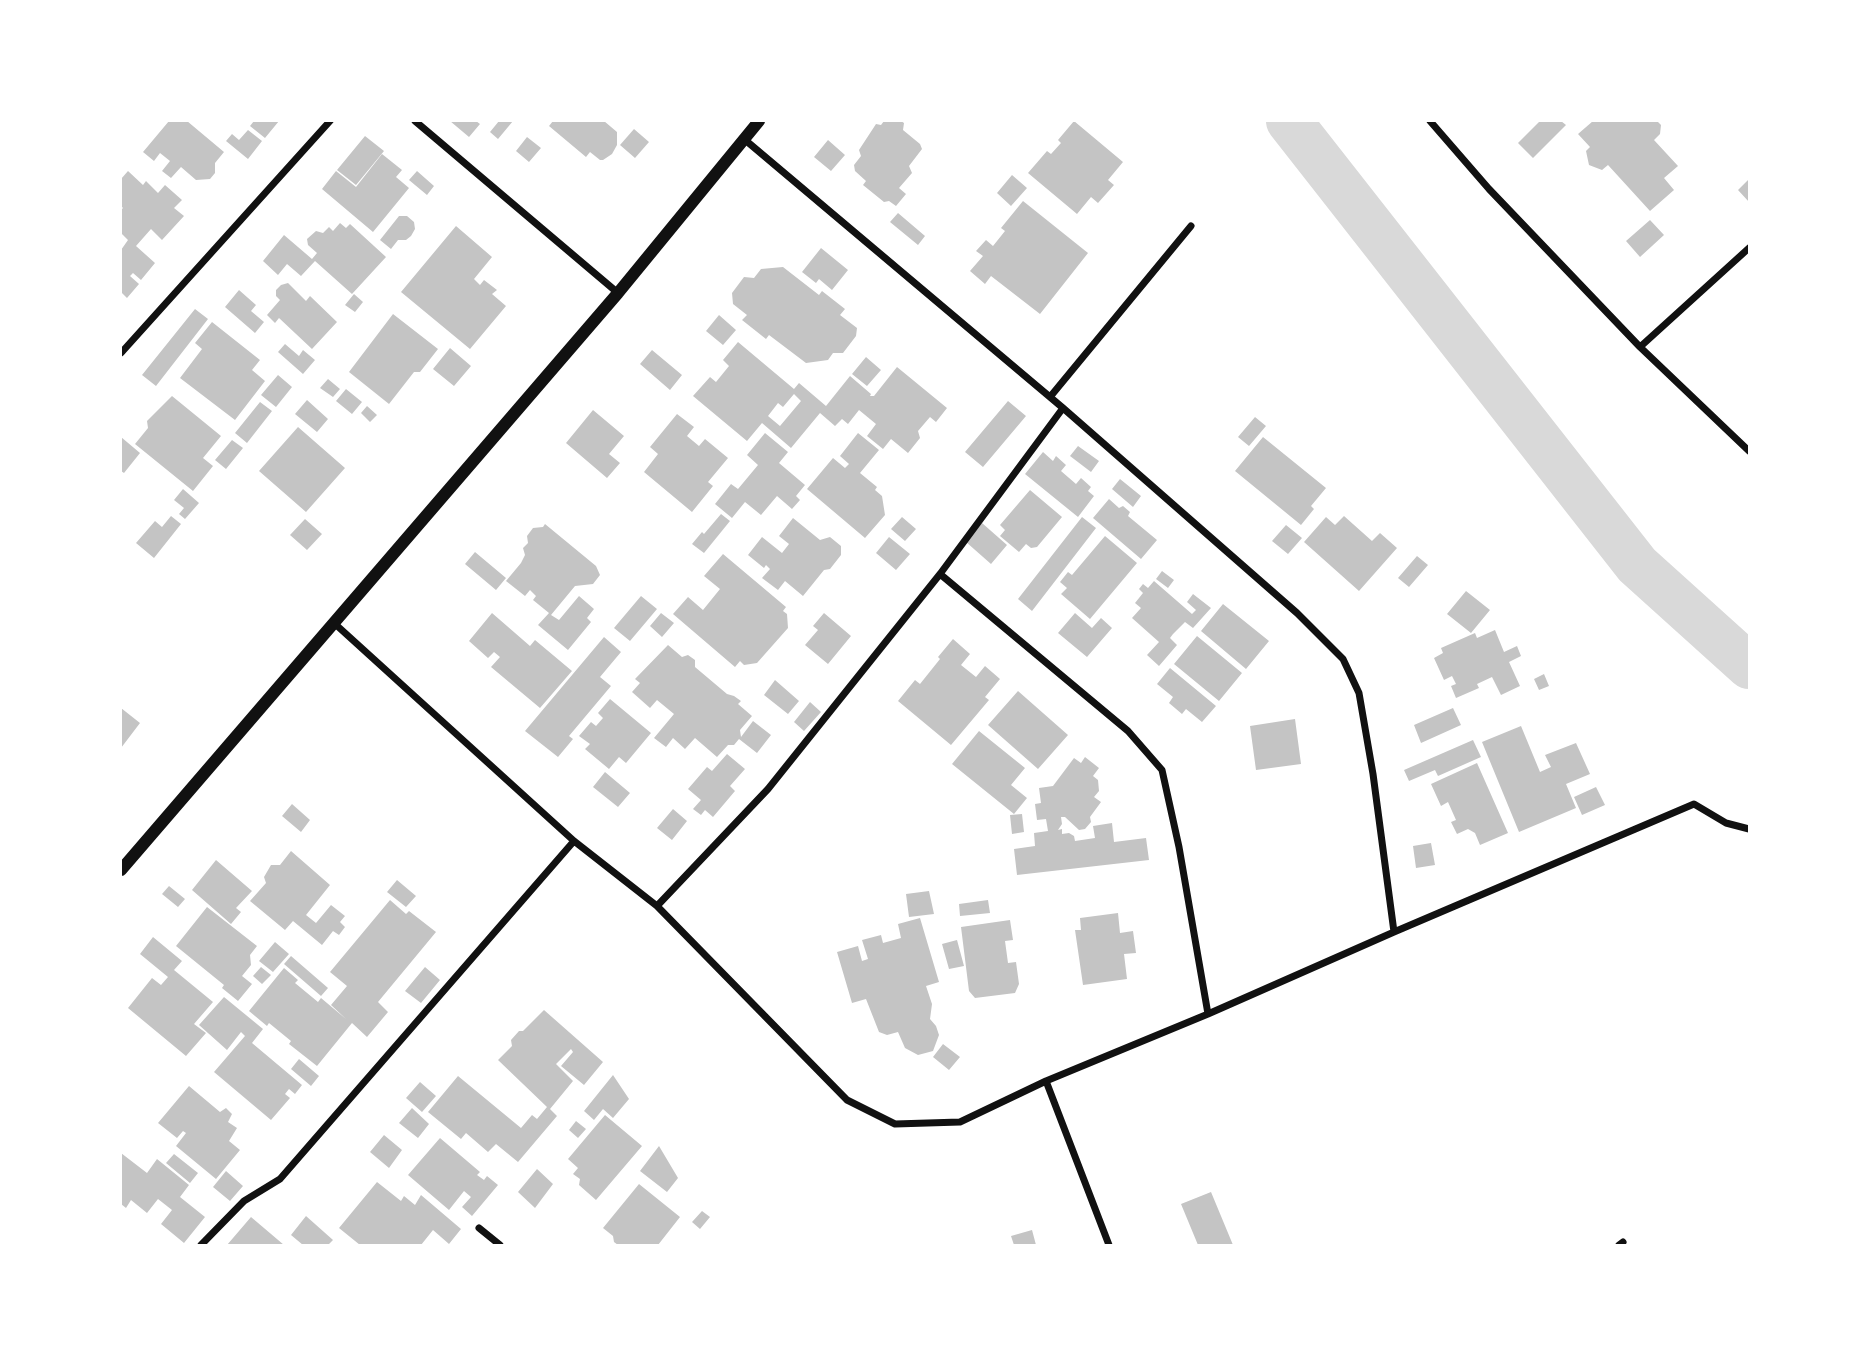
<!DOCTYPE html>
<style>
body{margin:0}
#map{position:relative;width:1870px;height:1366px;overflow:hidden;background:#fff;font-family:Georgia,serif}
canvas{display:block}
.frame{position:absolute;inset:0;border:122px solid #fff;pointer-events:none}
</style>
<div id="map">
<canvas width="1870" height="1366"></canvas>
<div class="frame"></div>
</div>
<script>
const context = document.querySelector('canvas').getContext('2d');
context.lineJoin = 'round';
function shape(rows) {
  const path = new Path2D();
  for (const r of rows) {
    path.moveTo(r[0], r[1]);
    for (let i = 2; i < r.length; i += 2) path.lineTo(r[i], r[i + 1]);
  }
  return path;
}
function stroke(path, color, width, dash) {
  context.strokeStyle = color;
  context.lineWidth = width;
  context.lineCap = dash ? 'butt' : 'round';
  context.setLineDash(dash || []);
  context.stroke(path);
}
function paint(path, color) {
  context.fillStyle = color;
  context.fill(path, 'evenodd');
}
stroke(shape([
 [1289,121,1637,565,1749,666]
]), '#d9d9d9', 46);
paint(shape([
 [169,121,187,121,224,152,215,163,215,173,210,179,196,180,181,167,171,178,162,171,170,161,160,153,154,161,143,152],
 [254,121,279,121,265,138,250,126],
 [450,121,476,121,480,124,469,137],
 [499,121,513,121,498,139,490,132],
 [553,121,604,121,617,132,617,145,612,154,603,160,600,160,590,152,586,157,549,126],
 [884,121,901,121,904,123,903,130,920,144,922,149,909,166,912,173,899,188,906,194,896,206,889,201,884,202,863,185,866,181,855,171,854,165,861,156,859,150,876,124,881,125],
 [1074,121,1123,162,1108,180,1114,185,1098,203,1091,197,1077,214,1028,173,1047,151,1051,154,1061,143,1058,140],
 [1540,121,1561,121,1566,125,1533,158,1518,143],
 [1593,121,1657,121,1661,125,1660,134,1654,140,1678,166,1664,178,1674,190,1650,211,1608,165,1602,170,1589,165,1586,151,1590,147,1578,134],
 [634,129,649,142,635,158,620,145],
 [248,130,262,141,248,159,226,141,232,134,239,140],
 [365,136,384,151,356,185,337,170],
 [527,137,541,148,529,162,516,151],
 [828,140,845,155,831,171,814,157],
 [382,154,402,170,396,177,409,188,373,232,322,189,336,171,356,187],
 [128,171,143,185,146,181,158,193,165,185,182,200,174,208,184,216,162,240,151,229,136,246,155,263,141,280,133,273,130,276,139,284,127,298,121,292,121,250,128,240,121,233,121,210,123,208,121,206,121,179],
 [417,171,434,186,427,195,409,180],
 [1012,175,1027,188,1011,206,997,193],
 [1749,179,1749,202,1738,190],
 [1023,201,1088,253,1040,314,991,276,985,284,970,271,983,256,976,251,986,240,993,246,1005,231,1001,228],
 [898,213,925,236,918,245,890,222],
 [399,216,407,216,414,222,415,229,411,236,406,240,398,240,391,249,380,240],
 [1650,220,1664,235,1640,257,1626,241],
 [340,223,346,228,350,224,386,257,352,294,315,261,301,276,287,264,278,275,263,261,284,235,312,259,317,253,308,245,307,239,316,231,323,233,329,227,333,231],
 [456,226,492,257,474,279,480,285,484,280,497,290,492,294,506,306,470,349,401,292],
 [821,248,848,270,832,290,819,279,816,283,802,272],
 [783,267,819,295,822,291,845,309,840,315,857,328,856,336,843,353,833,353,828,360,806,363,769,335,766,339,742,320,747,315,733,304,732,293,744,277,754,278,761,269],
 [288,283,306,301,310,296,337,322,312,349,279,318,275,323,267,315,280,300,276,296,276,290,281,285],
 [239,290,256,305,251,311,264,322,255,333,225,307],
 [354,294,363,302,355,312,345,305],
 [195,309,208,319,156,386,142,375],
 [393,314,438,349,420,372,414,372,389,404,349,372],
 [719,315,736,330,723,345,706,331],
 [212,322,260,360,252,370,265,381,235,420,180,378,202,349,195,343],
 [738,342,794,389,799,383,826,406,850,376,871,394,870,396,874,396,897,367,947,408,936,422,930,417,918,431,920,438,908,453,891,439,883,449,867,436,876,424,859,410,848,424,842,419,835,426,820,413,791,448,762,423,747,441,693,396,710,377,716,382,729,366,723,360],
 [794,394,801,401,780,426,768,416,778,403,783,407],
 [285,344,299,356,303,350,315,360,303,374,278,352],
 [450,348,471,366,454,386,433,369],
 [652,350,682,375,670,390,640,364],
 [866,357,881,370,867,386,852,374],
 [278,375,292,387,276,407,261,395],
 [328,379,340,389,333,397,320,388],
 [346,389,362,402,352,414,336,401],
 [172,396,221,436,203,458,213,466,193,491,135,444,148,428,147,421],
 [307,400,328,419,317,432,295,414],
 [1008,401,1026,416,983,467,965,452],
 [260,402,272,411,247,443,235,433],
 [367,406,377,415,370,422,361,413],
 [593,410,624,436,609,454,620,463,607,478,566,443],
 [677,414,694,427,687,436,699,446,705,439,728,458,708,482,713,486,692,512,644,472,658,454,650,447],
 [1255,417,1266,426,1249,446,1238,437],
 [298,427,345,468,306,512,259,471],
 [765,433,788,452,779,463,805,485,796,496,800,500,792,509,777,496,761,515,745,502,732,518,715,504,731,484,738,489,758,465,747,455],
 [858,433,879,450,860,473,877,487,875,490,882,496,885,515,865,538,807,489,833,458,845,468,849,464,840,456],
 [121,437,140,453,124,473,121,471],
 [1263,437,1326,488,1311,506,1314,509,1301,525,1235,471],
 [232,440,243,448,226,469,215,460],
 [1078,446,1099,461,1091,472,1070,456],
 [1043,452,1053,461,1056,456,1066,465,1061,471,1076,484,1081,478,1091,487,1088,491,1094,496,1078,517,1025,474],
 [1120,479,1141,496,1133,507,1112,489],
 [183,489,199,503,185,519,179,514,184,508,174,500],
 [1030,490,1062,517,1037,547,1031,548,1026,544,1019,552,1000,536,1005,530,1000,525],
 [1109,499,1119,508,1123,506,1130,512,1128,516,1157,540,1141,559,1093,518],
 [721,514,730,521,704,553,692,544,702,532,704,534],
 [171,516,181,524,154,558,136,543,155,521,162,527],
 [1344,516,1372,541,1380,533,1397,548,1359,591,1304,542,1326,517,1335,525],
 [902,517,916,529,905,541,891,529],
 [1082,517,1096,528,1032,611,1018,599],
 [793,518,820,540,830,537,841,546,841,555,830,569,824,570,803,596,785,581,778,590,762,578,770,569,766,565,764,568,748,555,762,537,782,553,789,544,779,536],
 [305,519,322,534,307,550,290,535],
 [982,523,1007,545,991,564,966,542],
 [545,524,596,566,600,575,593,584,575,586,551,615,559,620,579,596,594,609,587,618,591,622,568,650,538,625,549,613,533,600,536,596,530,590,525,596,506,581,521,563,525,555,523,548,528,543,527,536,533,528,543,527],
 [1286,525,1302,538,1288,554,1272,541],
 [1105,536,1137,563,1090,619,1061,594,1067,588,1060,582,1068,572,1072,575],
 [889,537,910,554,896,570,876,553],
 [475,552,506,578,496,590,465,564],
 [723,554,786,607,783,611,787,614,788,628,757,663,744,665,740,661,735,667,673,614,688,597,703,610,720,589,704,576],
 [1417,556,1428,565,1409,587,1398,578],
 [1162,571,1174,580,1168,588,1156,579],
 [1154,581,1192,614,1196,610,1187,602,1193,594,1211,608,1193,628,1185,622,1173,634,1170,638,1177,645,1159,666,1147,655,1159,642,1132,618,1141,608,1135,603,1143,593,1139,589,1143,584,1148,588],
 [1466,591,1490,610,1471,633,1447,614],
 [641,596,657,609,630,641,614,628],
 [1223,604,1269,641,1246,669,1201,631],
 [492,613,530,646,535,640,572,671,540,708,491,667,500,657,494,652,488,658,469,641],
 [661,613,674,623,662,637,650,626],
 [824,613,851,636,828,664,805,645,818,630,813,626],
 [1075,613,1092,628,1101,618,1112,628,1087,657,1058,633],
 [1495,630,1504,652,1517,646,1521,656,1509,662,1520,686,1501,695,1492,677,1477,684,1479,688,1456,698,1451,686,1456,684,1452,676,1444,680,1434,658,1443,653,1441,648,1475,633,1477,638],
 [1197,636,1242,673,1219,701,1174,664],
 [604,637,621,652,600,677,611,686,569,736,573,739,558,757,525,731],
 [953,639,970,654,961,665,976,677,985,666,1000,679,985,697,989,700,951,745,898,701,915,680,920,684,940,659,938,657],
 [668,645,682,657,688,655,695,660,695,667,727,694,734,696,741,701,738,704,752,716,740,730,741,737,753,721,771,735,757,753,739,739,734,745,728,745,717,757,695,738,685,749,673,738,666,747,654,738,674,714,657,700,650,708,632,692,640,683,635,679],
 [1170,668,1216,706,1202,722,1186,709,1182,714,1169,703,1173,697,1157,684],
 [1544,674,1549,686,1539,690,1534,679],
 [775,680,799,701,788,714,764,695],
 [1018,691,1068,735,1038,769,988,725],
 [610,699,651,733,626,763,619,757,609,769,585,749,590,744,579,736,591,722,596,726,603,718,598,713],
 [810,702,821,712,804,731,794,722],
 [121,708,140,723,121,748],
 [1453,708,1461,725,1421,743,1414,725],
 [1295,719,1301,764,1256,770,1250,726],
 [1521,726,1540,772,1551,767,1545,755,1576,743,1590,774,1566,784,1576,808,1519,832,1482,742],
 [979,731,1025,768,1011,785,1027,798,1014,814,952,764],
 [1473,740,1481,757,1438,776,1435,770,1409,781,1404,770],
 [727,754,745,769,730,786,735,791,713,817,705,810,701,815,693,809,701,800,688,789,707,767,712,771],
 [1085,757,1099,768,1093,776,1098,780,1099,791,1094,797,1101,802,1090,817,1091,822,1085,829,1079,830,1065,817,1061,817,1062,824,1058,830,1062,829,1062,834,1069,833,1074,836,1075,841,1095,838,1093,826,1112,823,1114,842,1146,838,1149,860,1017,875,1014,849,1035,846,1034,833,1048,831,1046,819,1037,820,1035,804,1041,803,1039,788,1053,786,1074,758,1081,763],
 [1477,763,1508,833,1480,845,1475,833,1468,829,1457,834,1451,822,1456,820,1448,802,1441,806,1431,784],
 [605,772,630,793,618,807,593,787],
 [1596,787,1605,805,1582,815,1574,797],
 [292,804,310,820,301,832,282,816],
 [673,809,687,821,672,840,657,828],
 [1022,814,1024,832,1012,834,1010,815],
 [1431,843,1435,865,1416,868,1413,846],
 [291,851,330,885,306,915,316,923,331,905,345,916,340,922,345,927,339,935,333,931,322,945,293,921,285,930,250,901,266,883,264,877,271,865,280,865],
 [216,860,252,891,236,908,241,912,231,924,192,890],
 [397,880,416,896,406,907,387,892],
 [169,886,185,899,178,907,162,894],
 [929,891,934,914,909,917,906,894],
 [390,900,406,914,409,911,436,932,378,1002,388,1012,367,1037,352,1023,317,1066,289,1044,291,1041,269,1023,267,1026,249,1011,284,968,298,980,295,983,318,1002,321,998,346,1019,331,1005,347,986,330,972],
 [988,900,990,913,960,916,959,904],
 [207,907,257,946,250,955,251,965,242,976,252,984,238,1001,222,988,224,985,176,946],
 [1118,913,1120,933,1133,931,1136,953,1124,954,1127,979,1083,985,1075,930,1081,930,1080,918],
 [920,918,939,982,926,986,932,1004,930,1019,936,1026,939,1035,933,1051,918,1055,905,1048,898,1032,887,1035,879,1032,866,999,852,1003,837,952,858,946,862,961,868,959,862,940,881,935,883,943,901,938,898,924],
 [1010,920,1013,940,1005,941,1008,963,1016,962,1019,984,1015,993,975,998,969,991,961,927],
 [153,937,182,961,174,970,213,1002,194,1024,206,1033,186,1056,128,1008,152,978,161,985,168,977,140,954],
 [957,940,964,966,949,969,942,944],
 [275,942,289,954,273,972,259,961],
 [291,956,328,988,321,996,284,964],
 [261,967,271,975,262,984,253,976],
 [425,967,440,980,421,1003,405,991],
 [224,997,263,1029,252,1043,302,1085,295,1094,289,1089,285,1094,290,1098,271,1120,214,1072,245,1036,241,1032,227,1050,199,1025],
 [544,1010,603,1062,584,1085,561,1066,573,1052,571,1049,556,1064,573,1081,550,1109,557,1116,518,1162,496,1144,488,1152,466,1133,461,1139,428,1112,458,1076,521,1128,532,1115,537,1119,547,1107,498,1060,512,1046,511,1040,519,1031,523,1031],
 [943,1044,960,1057,949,1070,933,1057],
 [299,1059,319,1076,311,1086,291,1069],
 [613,1075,629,1099,613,1118,603,1109,594,1120,584,1111],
 [420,1082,436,1096,422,1112,406,1098],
 [189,1086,220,1112,226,1108,232,1114,228,1122,237,1128,229,1141,240,1150,216,1179,176,1146,186,1133,183,1131,177,1138,158,1123],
 [412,1108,429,1124,418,1138,399,1123],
 [605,1115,642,1146,596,1200,579,1185,580,1179,573,1174,578,1168,568,1159],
 [576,1121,586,1129,578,1138,569,1130],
 [384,1135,402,1150,389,1168,370,1152],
 [440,1138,480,1172,477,1175,484,1180,487,1176,498,1185,472,1216,462,1207,471,1197,464,1191,449,1210,408,1175],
 [659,1146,678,1178,667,1192,640,1171],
 [121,1153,147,1173,157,1159,189,1185,180,1197,205,1217,184,1243,161,1224,172,1210,158,1199,147,1213,131,1200,126,1208,121,1204],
 [174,1154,198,1173,190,1183,166,1163],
 [537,1169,553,1184,535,1208,518,1192],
 [226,1171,243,1186,230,1201,213,1187],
 [377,1182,401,1201,404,1196,415,1205,421,1195,461,1229,449,1244,433,1230,421,1245,360,1245,339,1228],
 [639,1184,680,1217,658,1245,618,1245,614,1242,613,1236,603,1228],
 [1211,1192,1233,1245,1198,1245,1181,1204],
 [702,1211,710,1217,700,1229,692,1222],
 [306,1216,333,1240,328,1245,303,1245,291,1235],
 [251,1217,284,1245,227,1245],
 [1032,1230,1036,1245,1014,1245,1011,1236]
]), '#c4c4c4');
stroke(shape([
 [415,121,618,293],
 [1430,121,1489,189,1640,347,1749,451],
 [744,139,1063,408,1297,613,1343,659,1359,693,1373,774,1394,932],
 [1640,347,1749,248],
 [121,353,330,121],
 [1050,397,1191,226],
 [940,574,1128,731,1162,770,1179,847,1208,1014],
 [334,623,574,841,657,906,768,789,940,574,1063,408],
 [657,906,847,1100,895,1124,960,1122,1046,1081,1208,1014,1394,932,1694,804,1726,823,1749,829],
 [1046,1081,1109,1245],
 [479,1228,500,1245],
 [201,1245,244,1201,280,1179,574,841],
 [1619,1245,1623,1242]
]), '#111', 7);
stroke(shape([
 [121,870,618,293,759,121]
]), '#111', 12);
</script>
